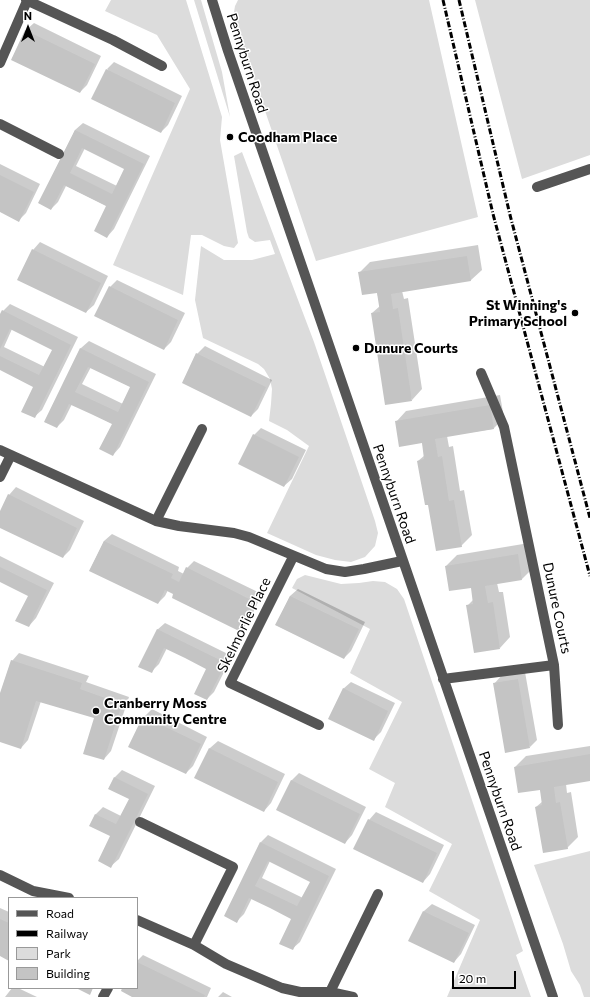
<!DOCTYPE html>
<style>
body{margin:0}
#map{position:relative;width:590px;height:997px;overflow:hidden;background:#fff;font-family:Commissioner,sans-serif}
canvas{display:block}
.legend{position:absolute;left:8px;top:897px;width:130px;height:92px;box-sizing:border-box;background:#fff;border:1px solid #999;margin:0;padding:5px 7px;list-style:none;font-size:12px;color:#000}
.legend li{display:flex;align-items:center;gap:8px;height:20px}
.legend b{width:20px;border:1px solid #999}
.north{position:absolute;left:8px;top:8px;width:40px;height:40px;-webkit-text-stroke:3px #fff;paint-order:stroke;rotate:0deg;font-size:11px;font-weight:700;line-height:16px;text-align:center;color:#000}
.north::after{content:'';display:block;margin:auto;width:14px;height:18px;background:#000;clip-path:polygon(50% 0,100% 100%,50% 72%,0 100%)}
.scale{position:absolute;left:452px;top:971px;width:64px;height:18px;box-sizing:border-box;border:2px solid #000;border-top:0;padding-left:5px;font-size:12px;line-height:14px;white-space:nowrap;color:#000;-webkit-text-stroke:3px #fff;paint-order:stroke}
</style>
<div id="map">
<canvas width="590" height="997"></canvas>
<ul class="legend">
<li><b style="height:5px;background:#555"></b>Road</li>
<li><b style="height:5px;background:#000"></b>Railway</li>
<li><b style="height:11px;background:#dcdcdc"></b>Park</li>
<li><b style="height:11px;background:#c4c4c4"></b>Building</li>
</ul>
<div class="north">N</div>
<div class="scale">20 m</div>
</div>
<script>
const context = document.querySelector('canvas').getContext('2d');
context.lineJoin = 'round';
function paint(path, color) {
  context.fillStyle = color;
  context.fill(path, 'evenodd');
}
function shape(rows) {
  const path = new Path2D();
  for (const r of rows) {
    path.moveTo(r[0], r[1]);
    for (let i = 2; i < r.length; i += 2) path.lineTo(r[i], r[i + 1]);
  }
  return path;
}
function stroke(path, color, width, dash) {
  context.strokeStyle = color;
  context.lineWidth = width;
  context.lineCap = dash ? 'butt' : 'round';
  context.setLineDash(dash || []);
  context.stroke(path);
}
function drawText(font, color, halo, rows, align = 'center') {
  context.font = font + ' Commissioner,sans-serif';
  context.lineWidth = 3;
  context.setLineDash([]);
  context.textBaseline = 'middle';
  context.strokeStyle = halo;
  context.fillStyle = color;
  for (const [text, x, y, turn = 0] of rows) {
    context.save();
    context.translate(x, y);
    context.rotate((+turn || 0) * Math.PI / 180);
    context.textAlign = isNaN(turn) ? turn : align;
    if (halo) context.strokeText(text, 0, 0);
    context.fillText(text, 0, 0);
    context.restore();
  }
}
paint(shape([
 [111,0,186,0,222,117,220,140,238,243,234,248,224,246,202,235,191,235,183,295,113,265,190,89,157,35,105,11],
 [194,0,201,0,222,72,230,117],
 [238,0,429,0,478,217,316,261,284,166,233,18,235,6],
 [475,0,590,0,590,155,522,179],
 [242,152,314,342,375,521,378,533,375,546,365,557,351,562,335,560,316,555,267,533,309,446,287,430,269,421,271,404,272,389,270,379,264,369,258,364,203,338,195,300,201,246,224,260,252,260,275,254,270,240,255,242,249,238,247,232,234,156],
 [305,575,341,584,359,583,373,581,385,582,397,589,404,599,523,951,516,955,531,997,447,997,480,920,429,891,452,844,385,807,395,783,369,769,402,702,350,673,370,629,292,588,297,579],
 [590,851,590,997,584,997,580,985,571,971,563,944,534,865]
]), '#dcdcdc');
paint(shape([
 [34,23,101,56,87,85,80,92,12,59,26,30],
 [114,62,182,96,168,125,161,132,107,69],
 [83,123,150,156,114,229,107,237,107,206,66,186,58,202,51,209,39,203,75,130],
 [85,148,126,169,117,186,76,166],
 [0,164,40,184,26,213,19,220,0,211],
 [40,242,108,276,94,305,86,312,33,250],
 [478,245,482,270,471,280,402,291,404,299,408,298,422,389,412,400,372,313,380,306,377,292,359,273,370,262],
 [117,280,185,313,171,342,164,349,110,287],
 [10,304,78,337,42,410,34,417,35,387,0,369,0,317,3,311],
 [12,329,53,349,45,367,4,347],
 [89,341,156,374,120,447,113,455,113,424,72,404,64,420,57,427,45,422,81,348],
 [91,367,131,387,123,404,82,384],
 [205,346,272,380,258,409,251,416,197,354],
 [500,395,504,418,493,429,447,436,449,447,453,446,460,491,464,490,472,535,461,546,429,504,418,461,425,455,422,442,396,422,406,411],
 [261,428,306,450,292,479,284,486,254,435],
 [16,487,84,521,70,550,63,557,0,527,0,513,9,495],
 [112,534,179,567,178,571,184,574,187,568,194,561,262,594,248,623,240,631,168,590,165,596,158,603,90,570,104,541],
 [529,543,533,568,522,579,497,583,499,592,503,592,510,637,500,648,467,606,474,599,472,587,446,566,457,555],
 [0,556,54,583,36,618,29,626,29,595,0,580],
 [298,589,365,622,351,651,344,658,276,625,290,596],
 [165,623,232,656,214,692,207,699,208,668,167,648,159,664,151,672,157,630],
 [19,653,89,676,86,682,129,697,111,751,104,759,95,717,41,701,28,740,21,748,0,741,0,697,12,661],
 [525,672,537,740,530,747,494,684,501,676],
 [351,682,395,703,381,732,373,740,343,689],
 [152,709,207,737,193,766,186,773,144,717],
 [218,741,285,774,271,803,264,811,196,778,210,748],
 [590,746,590,780,566,784,567,793,571,792,578,837,567,848,536,807,543,801,540,789,515,767,526,756],
 [122,770,155,786,119,859,111,866,112,836,91,825,96,814,103,807,121,816,130,799,109,788,115,777],
 [299,773,366,807,352,835,345,843,291,781],
 [376,812,444,845,430,874,423,882,369,820],
 [268,835,336,869,300,942,292,949,293,918,252,898,244,914,237,921,261,842],
 [270,861,311,881,303,898,262,878],
 [432,904,475,925,461,954,454,962,410,940,424,911],
 [0,908,9,912,9,959,0,955],
 [143,955,211,988,207,997,134,997,123,988,137,988,137,961],
 [12,988,18,988,37,997,5,997],
 [223,992,232,997,218,997]
]), '#0003');
paint(shape([
 [25,30,95,64,80,93,11,60],
 [106,69,175,103,161,133,91,99],
 [75,130,144,164,107,238,94,231,106,206,64,185,51,210,38,203],
 [82,148,124,169,112,194,70,173],
 [0,175,34,192,19,222,0,212],
 [32,249,101,283,86,313,17,280],
 [467,256,471,281,391,294,393,309,398,308,412,401,385,405,371,313,380,312,377,293,362,295,358,272],
 [109,286,178,320,164,350,94,316],
 [2,310,71,345,35,418,21,412,33,387,0,370,0,356,39,375,52,350,10,329,0,349,0,314],
 [80,348,149,382,113,456,99,449,112,424,91,414,69,404,57,428,44,422],
 [88,367,130,387,118,412,75,392],
 [196,353,266,387,251,417,182,383],
 [490,405,494,429,435,439,438,457,442,456,449,501,454,500,462,547,436,551,428,505,425,505,417,461,424,459,422,443,399,447,395,421],
 [253,434,299,457,284,487,238,464],
 [8,494,77,528,63,558,0,528,0,511],
 [104,541,173,574,171,578,179,582,186,567,255,602,241,632,172,598,173,594,165,590,158,604,89,571],
 [518,554,522,580,485,586,488,603,493,602,500,649,474,653,466,605,473,604,471,588,449,591,445,566],
 [0,567,47,590,29,627,15,621,28,596,0,582],
 [290,596,359,629,344,659,275,625],
 [157,629,226,663,207,700,194,694,206,669,185,658,164,648,152,673,138,667],
 [11,660,82,683,80,689,122,704,104,760,83,754,94,718,36,701,21,749,0,742,0,693],
 [518,679,530,748,505,753,493,683],
 [343,688,388,711,374,741,328,719],
 [143,716,201,744,186,774,128,747],
 [209,748,278,782,264,812,194,778],
 [590,754,590,781,554,787,556,803,560,802,568,849,543,853,535,807,542,805,540,790,518,793,514,767],
 [114,777,148,794,111,868,98,861,110,836,89,826,95,814,116,824,129,799,108,789],
 [291,780,360,814,345,844,276,810],
 [368,819,437,853,423,883,353,849],
 [260,842,329,876,293,950,279,944,291,919,270,908,249,898,237,923,224,916],
 [268,861,310,882,297,906,255,886],
 [423,911,469,933,454,963,408,941],
 [0,919,9,923,9,961,0,956],
 [137,962,205,995,204,997,132,997,121,991,122,988,137,988],
 [76,988,93,988,90,995]
]), '#c4c4c4');
stroke(shape([
 [26,0,113,40,162,66],
 [212,0,228,51,553,997],
 [0,63,27,1],
 [0,124,59,154],
 [537,187,590,169],
 [481,373,504,427,554,665,558,725],
 [0,450,156,521,179,526,234,533,249,537,326,569,345,572,364,569,402,561],
 [0,477,11,455],
 [156,521,202,429],
 [293,557,230,683,319,725],
 [443,679,554,665],
 [140,822,233,867,194,945],
 [0,875,33,891,69,898],
 [137,920,194,945,226,964,282,988,300,992,330,992,353,997],
 [330,992,378,894],
 [103,997,108,988]
]), '#555', 10);
stroke(shape([
 [443,0,493,214,590,576],
 [459,0,510,215,590,518]
]), '#000', 3, [6, 2, 1, 2]);
for (const [x, y, r, color] of [
 [230,137,4,"#000"],
 [575,313,4,"#000"],
 [356,348,4,"#000"],
 [96,711,4,"#000"]
]) {
  const dot = new Path2D();
  dot.arc(x, y, r, 0, 2 * Math.PI);
  context.fillStyle = color;
  context.fill(dot);
  stroke(dot, '#fff', 1.5);
}
drawText('14px', '#000', '#fff', [
 ["Pennyburn Road",247,63,72],
 ["Pennyburn Road",394,494,71],
 ["Dunure Courts",557,608,78],
 ["Skelmorlie Place",244,625,-64],
 ["Pennyburn Road",500,801,71]
]);
drawText('bold 14px', '#000', '#fff', [
 ["Coodham Place",238,137],
 ["St Winning's",567,305,"right"],
 ["Primary School",567,321,"right"],
 ["Dunure Courts",364,348],
 ["Cranberry Moss",104,703],
 ["Community Centre",104,719]
], 'left');
</script>
